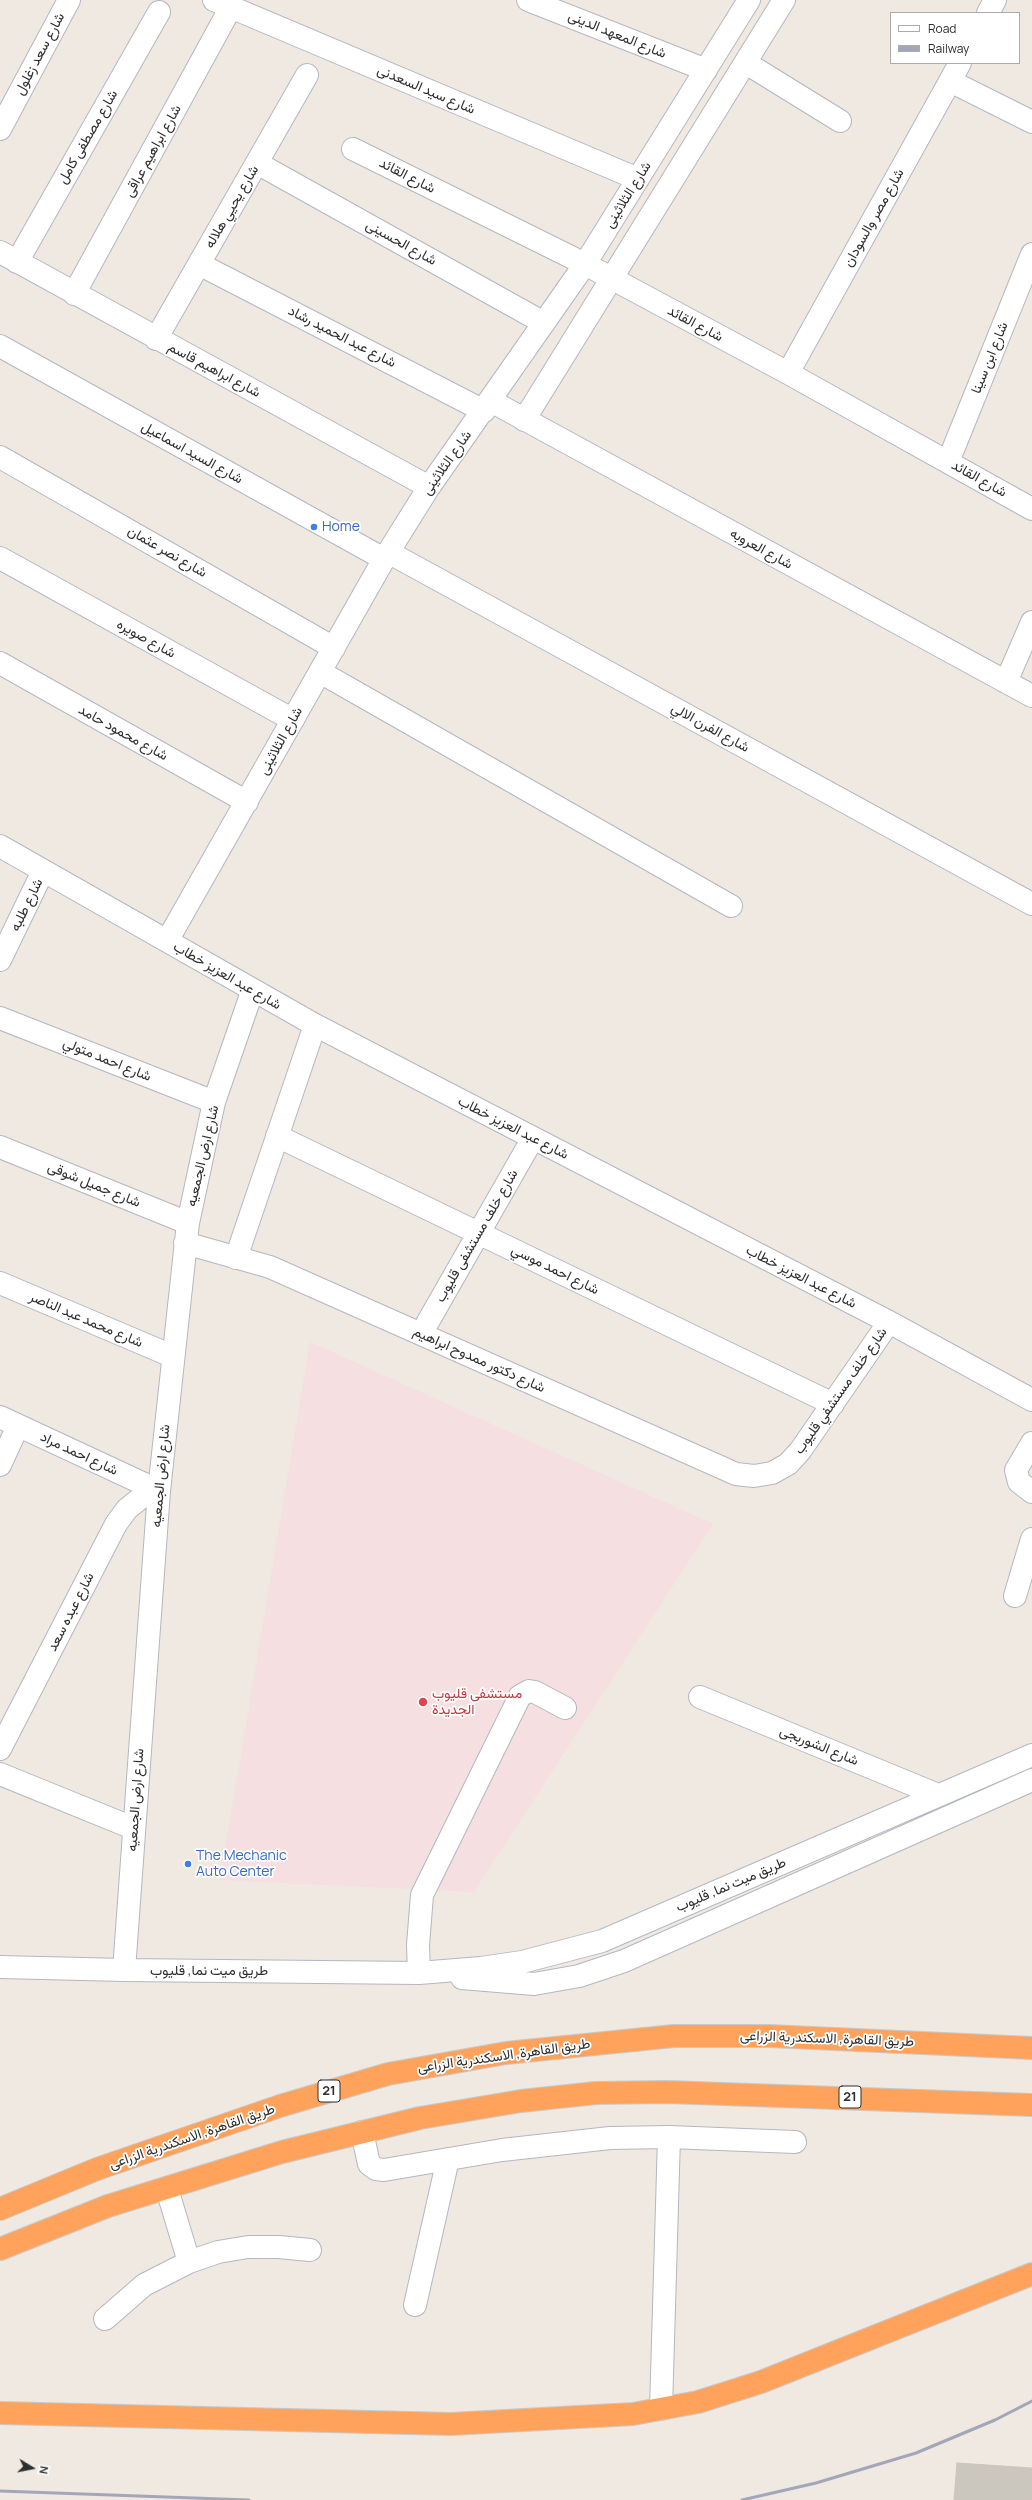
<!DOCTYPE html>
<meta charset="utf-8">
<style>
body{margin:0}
#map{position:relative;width:1032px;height:2500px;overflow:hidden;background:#efe9e1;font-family:Manrope,sans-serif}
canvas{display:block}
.legend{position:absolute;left:890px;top:12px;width:130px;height:52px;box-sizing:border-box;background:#fff;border:1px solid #ababab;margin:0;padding:5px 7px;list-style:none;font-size:12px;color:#2e2e2e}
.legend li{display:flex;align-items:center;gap:8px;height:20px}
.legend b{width:20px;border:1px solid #ababab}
.north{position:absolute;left:12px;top:2448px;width:40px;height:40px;-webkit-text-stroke:3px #fff;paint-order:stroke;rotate:100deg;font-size:11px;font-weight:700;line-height:16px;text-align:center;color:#2e2e2e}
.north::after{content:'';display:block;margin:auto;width:14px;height:18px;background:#2e2e2e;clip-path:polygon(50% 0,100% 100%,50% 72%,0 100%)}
</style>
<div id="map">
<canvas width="1032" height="2500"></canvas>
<ul class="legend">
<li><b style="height:5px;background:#fff"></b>Road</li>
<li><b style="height:5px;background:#a3a6b8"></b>Railway</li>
</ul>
<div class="north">N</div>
</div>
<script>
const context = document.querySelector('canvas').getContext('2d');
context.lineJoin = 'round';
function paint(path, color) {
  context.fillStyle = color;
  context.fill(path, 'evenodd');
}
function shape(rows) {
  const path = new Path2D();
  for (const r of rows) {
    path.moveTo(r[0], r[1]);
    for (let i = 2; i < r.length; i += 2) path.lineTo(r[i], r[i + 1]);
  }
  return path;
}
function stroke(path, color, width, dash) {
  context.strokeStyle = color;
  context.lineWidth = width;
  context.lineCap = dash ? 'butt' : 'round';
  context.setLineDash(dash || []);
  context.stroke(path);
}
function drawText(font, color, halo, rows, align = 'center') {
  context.font = font + ' Manrope,Vazirmatn,sans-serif';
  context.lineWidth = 3.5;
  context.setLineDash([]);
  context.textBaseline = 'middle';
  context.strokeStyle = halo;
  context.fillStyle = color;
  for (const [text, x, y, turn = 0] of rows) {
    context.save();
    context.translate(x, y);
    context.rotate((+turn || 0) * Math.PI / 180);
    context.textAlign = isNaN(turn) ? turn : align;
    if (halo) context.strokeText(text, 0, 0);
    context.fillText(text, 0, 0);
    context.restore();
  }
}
paint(shape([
 [310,1342,713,1524,474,1892,220,1880]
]), '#f5dfe0');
const building = shape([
 [957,2463,1032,2468,1032,2500,954,2500,957,2463]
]);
paint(building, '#cbc7bf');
stroke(building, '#cbc5ba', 1);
const minor = shape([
 [214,0,638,179],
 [528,0,706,70],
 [988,13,995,0],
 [746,63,840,121],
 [950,81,1032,122],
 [0,129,69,0],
 [353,149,585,264,788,373,1032,509],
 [257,163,544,323],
 [0,252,429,487],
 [17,262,159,12],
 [199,264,484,411],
 [74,294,231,7],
 [156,339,307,75],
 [0,346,384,559],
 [788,373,960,63],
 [491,401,1032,696],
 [524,420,784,0],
 [0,457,334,648],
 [948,462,1032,254],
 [388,552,1032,904],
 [0,558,293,720],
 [0,663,247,802],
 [320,672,731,906],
 [1006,682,1032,622],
 [0,846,315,1025,889,1322,1032,1400],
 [167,941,384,559,429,487,585,264,749,0],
 [0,960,43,871],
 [0,1018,214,1102],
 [277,1136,833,1404],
 [0,1147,188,1223],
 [185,1243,270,1267,736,1474,754,1476,772,1473,788,1464,800,1451,889,1322],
 [236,1258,315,1025],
 [0,1283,172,1356],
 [421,1334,533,1138],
 [0,1417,159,1491],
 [1032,1443,1016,1470,1019,1482,1032,1492],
 [0,1465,18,1426],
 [1015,1596,1032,1539],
 [700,1697,938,1795],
 [0,1749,116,1524,127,1509,142,1497,159,1491],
 [0,1774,133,1828],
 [0,1967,124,1970,419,1973,481,1968,522,1962,602,1941,1032,1755],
 [124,1970,159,1491,188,1223,214,1102,252,992],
 [419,1973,418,1945,422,1895,520,1696,529,1691,535,1692,565,1708],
 [462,1978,534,1984,579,1976,624,1961,1032,1780],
 [362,2132,369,2164,376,2169,384,2170,502,2150,610,2138,669,2137,795,2142],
 [167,2189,189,2262],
 [415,2305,448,2159],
 [105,2319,144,2285,189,2262,218,2252,248,2247,279,2247,310,2250],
 [661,2409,669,2137]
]);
const highway = shape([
 [0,2209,97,2169,280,2106,388,2074,506,2053,674,2036,769,2036,1032,2048],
 [0,2249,108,2206,282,2152,420,2118,521,2101,596,2093,667,2092,1032,2105],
 [0,2413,451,2424,633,2414,698,2402,761,2382,1032,2274]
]);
stroke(minor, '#b4b7c1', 24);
stroke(highway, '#c9c9c9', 24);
stroke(minor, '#fff', 22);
stroke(highway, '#ffa35c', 22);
stroke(shape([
 [0,2491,249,2500],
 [742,2500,816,2483,916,2453,995,2420,1032,2401]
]), '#a3a6b8', 3);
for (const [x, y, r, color] of [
 [314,527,4,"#3f7fe0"],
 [423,1702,5,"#e0444e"],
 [188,1864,4,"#3f7fe0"]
]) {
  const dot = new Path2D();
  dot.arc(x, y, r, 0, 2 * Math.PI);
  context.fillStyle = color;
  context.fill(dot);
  stroke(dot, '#fff', 1.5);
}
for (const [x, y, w] of [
 [329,2091,22],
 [850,2097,22]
]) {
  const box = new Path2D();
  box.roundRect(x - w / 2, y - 11, w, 22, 3);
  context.fillStyle = '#fff';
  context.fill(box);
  stroke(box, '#2e2e2e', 1);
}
drawText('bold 13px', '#2e2e2e', null, [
 ["21",329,2091],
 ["21",850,2097]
]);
drawText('14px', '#2e2e2e', '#fff', [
 ["شارع المعهد الدينى",617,35,22],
 ["شارع سعد زغلول",40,54,-62],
 ["شارع سيد السعدنى",426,90,23],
 ["شارع مصطفى كامل",88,137,-60],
 ["شارع ابراهيم عراقى",153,151,-61],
 ["شارع القائد",407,176,27],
 ["شارع الثلاثينى",628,195,-58],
 ["شارع يحيي هلاله",232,207,-60],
 ["شارع مصر والسودان",874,218,-61],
 ["شارع الحسينى",401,243,29],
 ["شارع القائد",695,324,28],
 ["شارع عبد الحميد رشاد",342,337,27],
 ["شارع ابن سينا",990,358,-68],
 ["شارع ابراهيم قاسم",214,370,28],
 ["شارع السيد اسماعيل",192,453,29],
 ["شارع الثلاثينى",447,463,-55],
 ["شارع القائد",979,479,29],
 ["شارع العروبه",761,549,29],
 ["شارع نصر عثمان",167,552,30],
 ["شارع صويره",146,639,29],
 ["شارع الفرن الالي",710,728,29],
 ["شارع محمود حامد",123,733,29],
 ["شارع الثلاثينى",281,741,-61],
 ["شارع طلبه",27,905,-64],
 ["شارع عبد العزيز خطاب",227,976,30],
 ["شارع احمد متولي",107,1060,22],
 ["شارع عبد العزيز خطاب",513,1128,27],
 ["شارع ارض الجمعيه",203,1156,-77],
 ["شارع جميل شوقى",94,1185,22],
 ["شارع خلف مستشفى قليوب",477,1236,-60],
 ["شارع احمد موسي",555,1270,26],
 ["شارع عبد العزيز خطاب",801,1277,27],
 ["شارع محمد عبد الناصر",86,1320,23],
 ["شارع دكتور ممدوح ابراهيم",479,1360,24],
 ["شارع خلف مستشفي قليوب",841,1391,-55],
 ["شارع احمد مراد",79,1454,25],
 ["شارع ارض الجمعيه",161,1476,-85],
 ["شارع عبده سعد",71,1612,-63],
 ["شارع الشوربجى",819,1746,22],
 ["شارع ارض الجمعيه",136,1800,-86],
 ["طريق ميت نما, قليوب",731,1885,-23],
 ["طريق ميت نما, قليوب",209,1971],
 ["طريق القاهرة, الاسكندرية الزراعى",827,2039,2],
 ["طريق القاهرة, الاسكندرية الزراعى",504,2056,-8],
 ["طريق القاهرة, الاسكندرية الزراعى",192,2137,-19]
]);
drawText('14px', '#366cbe', '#fff', [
 ["Home",322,527],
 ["The Mechanic",196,1856],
 ["Auto Center",196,1872]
], 'left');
drawText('14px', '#be3a42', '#fff', [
 ["مستشفى قليوب",432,1694],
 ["الجديدة",432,1710]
], 'left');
</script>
